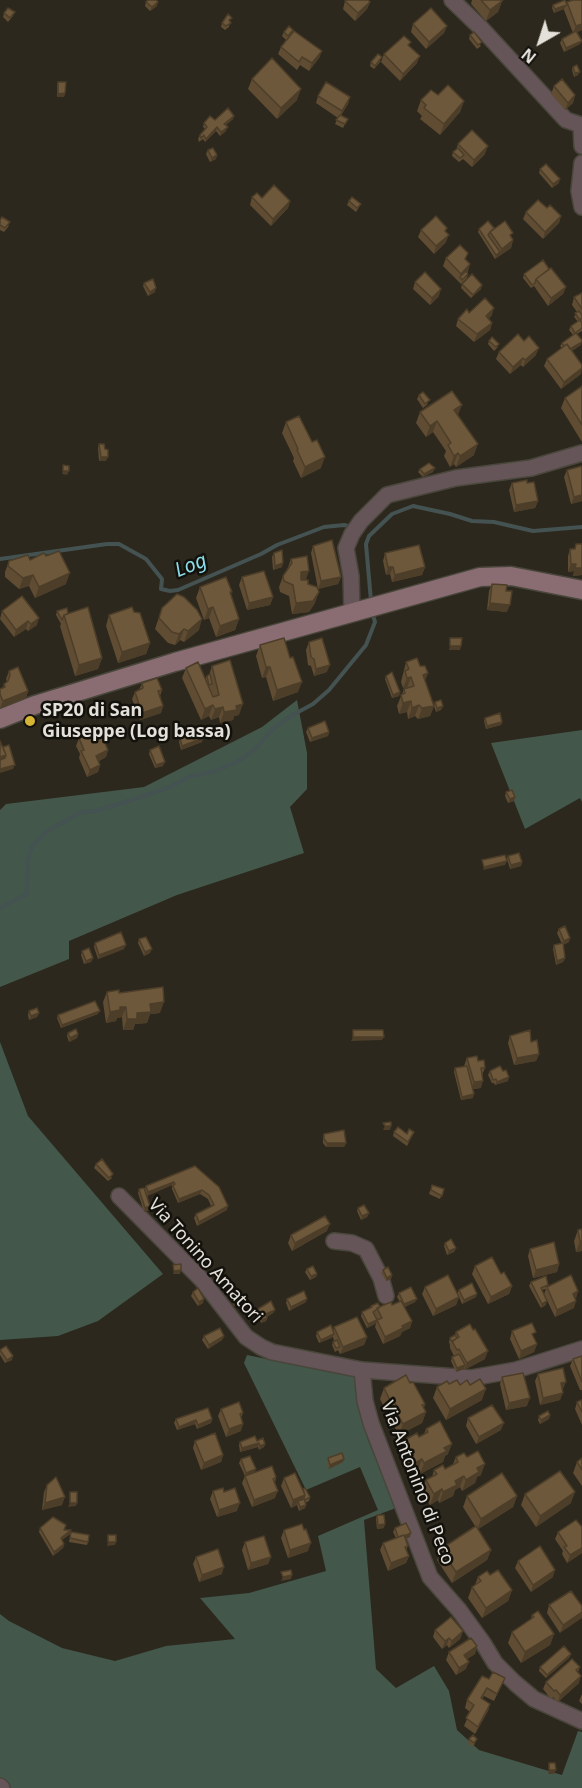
<!DOCTYPE html>
<style>
body{margin:0}
#map{position:relative;width:582px;height:1788px;overflow:hidden;background:#2c281d;font-family:"Noto Sans",sans-serif}
canvas{display:block}
.north{position:absolute;left:510px;top:12px;width:60px;height:60px;-webkit-text-stroke:4px #13110c;paint-order:stroke;rotate:219deg;font-size:16px;font-weight:700;line-height:24px;text-align:center;color:#e4e1da}
.north::after{content:'';display:block;margin:auto;width:21px;height:27px;background:#e4e1da;clip-path:polygon(50% 0,100% 100%,50% 72%,0 100%)}
</style>
<div id="map">
<canvas width="582" height="1788"></canvas>
<div class="north">N</div>
</div>
<script>
const context = document.querySelector('canvas').getContext('2d');
context.lineJoin = 'round';
function paint(path, color) {
  context.fillStyle = color;
  context.fill(path, 'evenodd');
}
function shape(rows) {
  const path = new Path2D();
  for (const r of rows) {
    path.moveTo(r[0], r[1]);
    for (let i = 2; i < r.length; i += 2) path.lineTo(r[i], r[i + 1]);
  }
  return path;
}
function stroke(path, color, width, dash) {
  context.strokeStyle = color;
  context.lineWidth = width;
  context.lineCap = dash ? 'butt' : 'round';
  context.setLineDash(dash || []);
  context.stroke(path);
}
function drawText(font, color, halo, rows, align = 'center') {
  context.font = font + ' "Noto Sans",sans-serif';
  context.lineWidth = 5;
  context.setLineDash([]);
  context.textBaseline = 'middle';
  context.strokeStyle = halo;
  context.fillStyle = color;
  for (const [text, x, y, turn = 0] of rows) {
    context.save();
    context.translate(x, y);
    context.rotate((+turn || 0) * Math.PI / 180);
    context.textAlign = isNaN(turn) ? turn : align;
    if (halo) context.strokeText(text, 0, 0);
    context.fillText(text, 0, 0);
    context.restore();
  }
}
paint(shape([
 [297,700,307,753,307,789,290,807,304,853,177,895,69,941,69,959,0,987,0,810,6,804,144,787,262,727],
 [582,730,582,802,580,798,525,829,491,743],
 [0,1042,28,1116,163,1274,98,1321,58,1336,0,1340],
 [247,1355,355,1377,368,1440,396,1508,364,1520,376,1669,396,1688,434,1666,449,1691,457,1730,479,1750,562,1775,578,1731,582,1732,582,1788,11,1788,0,1778,0,1614,9,1621,62,1648,115,1661,166,1646,235,1639,200,1598,249,1593,326,1571,318,1536,378,1510,360,1467,306,1490,244,1363]
]), '#43574b');
stroke(shape([
 [0,559,107,544,119,544,146,559,162,579,161,589,170,591,178,590,261,554,277,545,324,527,344,525,353,527],
 [371,601,366,544,369,536,392,514,413,506,450,514,472,521,494,522,533,531,582,527],
 [0,908,27,894,28,860,32,846,46,832,81,812,96,811,138,798,170,787,189,777,215,771,235,763,252,752,272,730,289,717,313,704,329,690,366,645,375,622,372,612]
]), '#445252', 4);
const street = shape([
 [452,0,482,29,566,120,581,125],
 [581,125,582,146],
 [582,163,579,191,582,207],
 [352,612,351,576,346,548,352,534,361,521,387,495,456,478,531,468,582,453],
 [119,1196,202,1280,246,1337,261,1347,272,1352,362,1370,471,1378,516,1370,582,1349],
 [334,1241,352,1243,366,1249,381,1278,386,1296],
 [362,1370,365,1401,371,1423,430,1577,459,1610,483,1643,495,1663,515,1683,534,1699,582,1721],
 [0,1786,2,1788]
]);
const secondary = shape([
 [0,719,35,705,175,662,480,577,511,576,582,590]
]);
stroke(street, '#49463b', 18);
stroke(secondary, '#49463b', 21);
stroke(street, '#665558', 15);
stroke(secondary, '#896d72', 18);
paint(shape([
 [472,0,504,0,502,1,498,12,486,21,471,4],
 [582,0,582,30,577,32,582,41,580,44,564,52,560,43,562,39,573,33,564,10,564,9,554,13,552,8,553,5,566,4],
 [345,1,370,2,367,9,355,21,343,9],
 [146,2,157,6,150,11,145,6],
 [15,12,13,16,8,22,3,17,4,13],
 [230,22,229,27,225,30,221,27,222,23],
 [413,24,447,26,444,33,426,49,411,32],
 [284,32,292,33,322,51,319,58,309,71,300,65,297,70,278,54,281,47,286,40,282,36],
 [470,35,481,46,477,49,469,39],
 [409,46,417,63,400,81,381,62,384,54],
 [381,61,374,69,370,66,371,62],
 [573,67,578,75,574,77,572,70],
 [252,79,297,100,277,119,248,89],
 [58,82,65,93,64,97,57,97,57,85],
 [554,86,575,95,573,103,565,110,551,94],
 [438,95,464,101,460,112,440,135,420,119,422,116,417,111,421,100],
 [318,96,350,97,348,104,341,115,346,122,343,128,335,124,338,118,316,103],
 [233,119,226,125,226,131,220,136,216,131,205,142,203,139,199,142,198,139,200,135,205,129,203,127,204,123,215,120],
 [458,144,485,154,472,167,463,159,459,162,452,156,453,152,456,150],
 [208,150,217,155,216,159,210,162,206,154],
 [540,169,559,183,552,188,539,173],
 [252,197,290,201,288,208,271,226,250,205],
 [349,201,361,204,356,212,347,205],
 [547,208,561,216,559,223,543,239,523,219,526,212],
 [0,220,9,226,4,232,0,230],
 [494,228,511,237,513,240,511,248,495,259,478,232,479,229],
 [421,230,446,242,434,254,418,237],
 [446,258,465,259,468,272,467,278,461,284,443,266],
 [549,269,566,287,563,294,548,306,534,286,531,288,523,278,524,274],
 [415,282,439,296,430,305,413,289],
 [144,283,155,292,148,296,143,286],
 [462,284,481,289,471,298,461,288],
 [582,293,582,321,581,322,582,323,582,331,577,334,581,345,572,351,581,374,561,389,544,366,547,359,562,348,560,346,562,343,573,335,569,330,571,326,578,322,574,317,577,312,572,305,574,297],
 [469,313,492,315,489,318,492,323,490,330,474,342,456,326,458,319],
 [489,341,498,347,494,351,488,344],
 [499,352,536,355,523,367,521,365,510,374,496,359],
 [582,386,582,442,561,408,565,398],
 [419,395,428,404,423,408,417,399],
 [420,412,458,416,474,455,456,467,454,464,450,467,444,456,446,451,433,432,426,437,416,423],
 [286,422,321,468,301,478,293,461,294,458,282,433],
 [99,444,106,461,99,461,98,448],
 [582,466,582,501,571,504,564,477,567,470],
 [420,469,433,472,423,477,418,472],
 [512,483,527,483,538,501,535,508,514,512,509,490],
 [576,544,582,544,582,575,573,576,574,571,568,572,568,556,570,549,574,549],
 [313,546,341,577,338,584,318,589,311,553],
 [274,553,282,567,273,570,272,557],
 [385,553,425,567,422,575,392,582,390,574,386,575,383,561],
 [291,559,306,580,315,603,309,612,292,614,289,596,280,592,279,587,283,576,287,570],
 [30,560,66,584,35,598,29,586,19,589,5,577,5,572,9,561],
 [242,577,273,597,270,605,247,610,239,585],
 [492,584,506,591,507,612,487,610,489,591],
 [200,587,231,596,239,619,235,630,216,637,209,618,204,620,196,598],
 [162,608,199,630,184,642,180,640,175,645,168,643,155,629],
 [2,611,37,625,28,631,26,629,14,637,0,619],
 [57,611,68,614,102,658,98,669,75,676,60,626,61,624,56,615],
 [134,612,150,643,146,654,118,663,106,626,109,615],
 [309,642,327,672,314,676,311,666,308,665,306,650],
 [260,645,298,692,273,701,266,677,262,678,256,656],
 [406,662,425,682,434,706,430,716,418,719,415,716,408,719,407,712,399,714,397,706,404,689,406,688,403,688,401,682],
 [212,666,239,715,234,716,233,720,220,723,219,717,211,720,209,716,201,720,182,678,186,668,205,679,207,676,209,675],
 [9,671,28,691,26,698,0,708,0,689,3,688,4,684,7,682,6,679],
 [386,676,400,692,399,696,392,698,385,679],
 [142,683,162,690,160,696,163,706,161,713,140,720,132,699,135,692,139,690],
 [435,702,443,706,441,710,436,712,434,706],
 [485,718,502,722,501,725,486,729,484,721],
 [308,728,329,732,328,736,310,742,306,732],
 [79,738,108,750,106,757,99,761,100,765,98,772,87,777,79,758,80,754,76,746],
 [180,738,203,738,202,742,181,750,179,742],
 [150,750,163,766,155,768,149,754],
 [506,792,515,797,514,801,508,803,505,796],
 [508,856,522,862,521,866,510,869,507,859],
 [559,929,569,942,563,945,565,958,563,962,556,965,553,949,554,945,562,944,557,933],
 [139,939,150,953,144,956,138,943],
 [95,943,124,949,98,959,94,947],
 [82,951,93,958,91,962,84,964,81,955],
 [107,992,119,993,160,1013,150,1014,147,1023,135,1024,133,1030,123,1030,122,1017,117,1018,116,1021,106,1023,103,1002],
 [29,1011,39,1013,37,1017,29,1020,28,1015],
 [98,1014,61,1028,57,1018,58,1015],
 [68,1033,78,1034,77,1038,69,1042,67,1036],
 [510,1036,531,1042,539,1054,536,1061,514,1065,508,1043],
 [467,1058,478,1061,485,1068,482,1075,481,1088,473,1089,473,1098,461,1100,454,1072,455,1068,464,1066],
 [490,1071,508,1081,495,1085,494,1083,492,1083,488,1075],
 [394,1132,407,1134,412,1136,407,1146,393,1136],
 [324,1134,346,1143,344,1147,326,1147,323,1143,323,1137],
 [96,1164,112,1178,108,1181,94,1168],
 [195,1166,227,1210,197,1226,194,1218,196,1214,211,1206,208,1199,200,1194,178,1203,172,1189,172,1185,147,1196,150,1206,149,1210,144,1212,138,1193,139,1189,145,1189,146,1186],
 [432,1185,444,1189,440,1199,429,1194],
 [358,1208,369,1213,367,1217,361,1220,357,1211],
 [582,1229,582,1251,576,1252,574,1241,578,1230],
 [327,1231,292,1251,288,1243,291,1235],
 [445,1243,456,1248,454,1252,447,1255,444,1246],
 [530,1249,559,1264,557,1272,533,1278,528,1256],
 [475,1266,501,1274,512,1286,509,1294,488,1304,472,1274],
 [307,1269,317,1274,316,1277,310,1280,305,1272],
 [383,1270,392,1275,391,1279,386,1281,381,1273],
 [531,1282,547,1286,575,1299,574,1308,555,1317,544,1294,546,1289,542,1290,546,1305,541,1308,529,1286],
 [425,1287,457,1294,459,1290,476,1297,462,1304,459,1297,456,1305,433,1316,422,1294],
 [193,1292,203,1303,198,1306,191,1296],
 [399,1293,417,1299,415,1302,404,1307,412,1321,410,1328,402,1332,400,1336,383,1344,375,1327,377,1320,375,1324,367,1328,361,1316,362,1312,370,1308,371,1306,380,1307,392,1305,400,1302,397,1297],
 [287,1299,306,1302,289,1311,286,1303],
 [258,1309,275,1310,273,1313,267,1317,266,1321,261,1323,257,1312],
 [334,1327,367,1337,364,1345,340,1354,338,1350,335,1352,332,1345,333,1342,334,1341,333,1337,319,1343,316,1336,317,1332,333,1331],
 [512,1331,534,1338,537,1344,534,1352,519,1359,510,1339],
 [456,1332,485,1359,464,1370,464,1369,456,1372,451,1361,452,1357,454,1356,450,1348,450,1345,449,1342,450,1338,455,1335],
 [204,1336,224,1336,222,1340,208,1349,202,1340],
 [0,1349,12,1360,5,1363,0,1355],
 [582,1356,582,1390,580,1390,570,1366,573,1359],
 [538,1374,563,1389,560,1400,540,1405,535,1381],
 [502,1377,527,1406,506,1410,500,1384],
 [410,1383,425,1404,424,1408,426,1412,422,1423,399,1435,392,1422,394,1418,390,1411,387,1413,380,1399,384,1388],
 [449,1384,460,1385,482,1400,446,1420,433,1398,437,1387],
 [582,1400,582,1425,575,1409,577,1402],
 [221,1409,243,1413,241,1418,241,1431,226,1437,218,1416],
 [550,1415,549,1419,540,1424,538,1420,539,1416],
 [468,1418,501,1430,476,1444,466,1426],
 [176,1419,212,1419,211,1423,197,1429,195,1424,177,1430,174,1423],
 [426,1429,448,1454,445,1456,443,1462,420,1474,418,1470,411,1474,399,1452,403,1441,419,1437,424,1434],
 [195,1441,223,1455,221,1462,201,1470,193,1448],
 [240,1442,265,1444,264,1447,259,1450,258,1447,240,1452,239,1445],
 [456,1457,467,1457,481,1475,477,1477,475,1483,462,1491,460,1487,455,1490,453,1496,439,1503,438,1500,430,1505,422,1491,426,1480,432,1477,434,1470,445,1469,453,1464],
 [328,1458,343,1462,329,1469,327,1462],
 [582,1458,582,1486,573,1473,577,1462],
 [241,1459,256,1469,254,1472,276,1477,275,1483,275,1498,252,1507,242,1483,245,1476,239,1463],
 [284,1478,303,1489,310,1497,309,1501,305,1503,306,1505,305,1508,299,1511,297,1505,291,1508,281,1486],
 [47,1485,62,1505,42,1510,44,1492],
 [213,1491,224,1492,237,1511,217,1517,210,1499],
 [525,1494,571,1503,536,1527,521,1505],
 [467,1496,517,1496,513,1507,478,1529,491,1550,487,1560,452,1583,437,1560,441,1549,475,1526,463,1507],
 [377,1515,384,1528,377,1529,376,1519],
 [582,1527,582,1553,567,1563,562,1554,563,1551,555,1539,558,1532],
 [40,1528,64,1530,70,1534,62,1540,64,1544,63,1548,53,1556,39,1532],
 [395,1528,410,1537,405,1539,408,1546,406,1550,409,1556,406,1563,388,1571,380,1550,383,1543,396,1538,393,1532],
 [284,1530,308,1551,288,1558,281,1538],
 [71,1532,88,1542,87,1545,69,1542],
 [245,1542,271,1557,268,1564,248,1570,242,1550],
 [196,1557,222,1574,199,1582,193,1564],
 [518,1561,553,1577,531,1592,515,1568],
 [490,1575,512,1590,508,1601,482,1618,468,1598,472,1587,475,1585,478,1577],
 [549,1605,582,1606,560,1633,547,1613],
 [532,1615,554,1634,550,1645,521,1663,508,1643,512,1632,531,1619],
 [435,1630,463,1631,460,1639,449,1648,447,1645,442,1649,433,1637],
 [477,1646,475,1654,467,1659,466,1669,456,1675,446,1660,449,1652],
 [571,1654,569,1658,546,1678,539,1671,540,1667],
 [580,1667,578,1672,579,1683,558,1702,553,1697,551,1699,543,1689,546,1682],
 [505,1678,494,1701,484,1696,482,1699,490,1704,488,1711,475,1734,464,1726,470,1712,465,1708,467,1700,489,1679],
 [582,1694,582,1704,579,1701],
 [469,1739,477,1739,473,1747,468,1743]
]), '#5f4c33');
paint(shape([
 [502,0,504,0,502,1,498,12,486,21,490,10],
 [158,2,157,6,150,11,152,7],
 [370,2,367,9,355,21,358,13],
 [566,5,564,9,554,13,555,9],
 [582,24,582,30,573,33,576,26],
 [447,26,444,33,426,49,429,42],
 [582,41,580,44,564,52,566,48],
 [322,51,319,58,309,71,312,63],
 [420,56,417,63,400,81,403,74],
 [580,72,578,75,574,77,575,73],
 [301,89,297,100,277,119,281,108],
 [65,93,64,97,57,97,58,94],
 [575,95,573,103,565,110,568,103],
 [350,97,348,104,339,119,342,111],
 [464,101,460,112,440,135,444,124],
 [234,116,233,119,223,128,224,124],
 [217,127,216,131,205,142,206,139],
 [228,127,226,131,220,136,221,132],
 [488,146,485,154,472,167,474,160],
 [217,155,216,159,210,162,212,158],
 [560,179,559,183,552,188,553,184],
 [290,201,288,208,271,226,273,219],
 [561,216,559,223,543,239,545,232],
 [449,235,446,242,434,254,436,246],
 [513,240,511,248,495,259,496,255,500,252,502,249],
 [470,264,468,272,461,279,460,277,458,281,461,274],
 [482,285,481,289,471,298,473,295],
 [566,287,563,294,548,306,551,298],
 [156,288,155,292,148,296,150,292],
 [441,289,439,296,430,305,432,298],
 [494,308,492,315,484,323,486,316],
 [492,323,490,330,474,342,477,334],
 [582,342,581,345,566,355,568,351],
 [539,348,536,355,523,367,525,360],
 [523,358,521,365,510,374,513,367],
 [582,368,581,374,561,389,564,382],
 [462,405,458,415,454,410],
 [437,421,433,432,426,437,430,426],
 [478,444,474,455,456,467,460,456],
 [458,453,454,464,450,467,454,456],
 [101,457,108,457,106,461,99,461],
 [325,457,321,468,301,478,305,467],
 [435,468,433,472,423,477,424,474],
 [63,471,69,471,67,475,62,474],
 [582,495,582,501,571,504,574,497],
 [538,501,535,508,514,512,516,505],
 [283,563,282,567,273,570,275,566],
 [571,564,576,564,574,571,568,572],
 [388,567,393,567,390,574,386,575],
 [425,567,422,575,392,582,395,575],
 [575,568,582,568,582,575,573,576],
 [309,571,305,582,297,583,301,572],
 [70,573,66,584,35,598,39,587],
 [33,575,29,586,19,589,23,578],
 [341,577,338,584,318,589,321,581],
 [319,592,315,603,309,612,292,614,296,603],
 [273,597,270,605,247,610,249,603],
 [490,603,510,605,507,612,487,610],
 [213,607,209,618,204,620,208,609],
 [39,618,37,625,28,631,31,624],
 [202,619,199,630,184,642,188,631],
 [239,619,235,630,216,637,220,626],
 [28,621,26,629,14,637,16,630],
 [184,629,180,640,175,645,179,634],
 [150,643,146,654,118,663,122,652],
 [450,646,461,646,460,650,449,650],
 [102,658,98,669,75,676,79,665],
 [330,665,327,672,314,676,316,669],
 [266,667,270,667,266,677,262,678],
 [428,673,424,684,423,675],
 [411,677,407,688,403,688,407,678],
 [302,682,298,692,273,701,277,690],
 [28,691,26,698,0,708,3,701],
 [400,692,399,696,392,698,393,695],
 [411,701,407,712,399,714,403,703],
 [243,704,239,715,234,716,233,720,220,723,224,712,236,706],
 [213,705,209,716,201,720,205,709],
 [419,705,415,716,408,719,412,708],
 [163,706,161,713,140,720,142,713],
 [434,706,430,716,418,719,422,708],
 [443,706,441,710,436,712,437,708],
 [223,707,219,717,211,720,215,709],
 [502,722,501,725,486,729,487,726],
 [329,732,328,736,310,742,312,738],
 [203,738,202,742,181,750,182,746],
 [108,750,106,757,94,763,96,756],
 [6,755,4,762,0,763,0,757],
 [165,762,163,766,155,768,156,765],
 [15,765,13,769,0,773,0,769],
 [100,765,98,772,87,777,90,770],
 [515,797,514,801,508,803,510,799],
 [507,861,505,865,483,870,484,867],
 [522,862,521,866,510,869,511,865],
 [570,938,569,942,562,945,564,941],
 [126,945,124,949,98,959,99,955],
 [152,949,150,953,144,956,145,952],
 [93,958,91,962,84,964,86,961],
 [565,958,563,962,556,965,557,961],
 [164,1002,160,1013,150,1014,147,1023,135,1024,133,1030,123,1030,127,1019,150,1004],
 [120,1007,126,1007,122,1017,117,1018,116,1021,106,1023,110,1012],
 [100,1011,98,1014,61,1028,62,1025],
 [39,1013,37,1017,29,1020,31,1016],
 [78,1034,77,1038,69,1042,70,1038],
 [353,1037,384,1037,382,1040,351,1041],
 [539,1054,536,1061,514,1065,517,1058],
 [509,1077,508,1081,495,1085,497,1082],
 [483,1081,481,1088,471,1089,474,1082],
 [474,1094,473,1098,461,1100,462,1097],
 [385,1126,391,1126,390,1130,383,1130],
 [327,1143,346,1143,344,1147,326,1147],
 [174,1182,172,1185,147,1196,148,1192],
 [202,1190,200,1194,178,1203,179,1199],
 [150,1206,149,1210,144,1212,145,1208],
 [228,1206,227,1210,197,1226,199,1222],
 [369,1213,367,1217,361,1220,362,1216],
 [330,1224,327,1231,292,1251,295,1243],
 [580,1241,582,1241,582,1251,576,1252],
 [456,1248,454,1252,447,1255,449,1251],
 [559,1264,557,1272,533,1278,536,1270],
 [181,1270,180,1274,173,1274,174,1271],
 [317,1274,316,1277,310,1280,311,1276],
 [392,1275,391,1279,386,1281,387,1278],
 [512,1286,509,1294,488,1304,491,1297],
 [578,1291,576,1299,573,1294],
 [477,1294,476,1297,462,1304,464,1300],
 [459,1297,456,1305,433,1316,436,1309],
 [204,1299,203,1303,198,1306,199,1302],
 [307,1299,306,1302,289,1311,291,1307],
 [417,1299,415,1302,403,1308,404,1304],
 [547,1301,546,1305,541,1308,542,1304],
 [576,1301,574,1308,555,1317,557,1310],
 [240,1302,239,1306,232,1306,233,1303],
 [275,1310,273,1313,265,1318,266,1314],
 [267,1318,266,1321,261,1323,262,1320],
 [377,1320,375,1324,367,1328,368,1324],
 [412,1321,410,1328,402,1332,400,1336,383,1344,385,1337,402,1326],
 [334,1334,332,1338,319,1343,321,1340],
 [224,1336,222,1340,208,1349,209,1345],
 [367,1337,364,1345,340,1354,343,1347],
 [537,1344,534,1352,519,1359,521,1351],
 [488,1351,485,1359,464,1370,467,1363],
 [13,1356,12,1360,5,1363,7,1360],
 [465,1365,464,1369,456,1372,457,1368],
 [566,1382,563,1389,559,1390,561,1383],
 [486,1389,482,1400,446,1420,450,1409],
 [563,1393,560,1400,540,1405,543,1398],
 [530,1398,527,1406,506,1410,509,1403],
 [394,1401,390,1411,387,1413,391,1402],
 [426,1412,422,1423,399,1435,403,1424],
 [550,1415,549,1419,540,1424,541,1420],
 [212,1419,211,1423,197,1429,198,1425],
 [196,1420,195,1424,177,1430,179,1427],
 [504,1423,501,1430,476,1444,479,1437],
 [243,1424,241,1431,226,1437,229,1429],
 [259,1443,258,1447,240,1452,242,1448],
 [265,1444,264,1447,259,1450,260,1446],
 [452,1444,448,1454,445,1456,443,1462,420,1474,424,1463,444,1448],
 [223,1455,221,1462,201,1470,204,1463],
 [344,1459,343,1462,329,1469,330,1465],
 [422,1459,418,1470,411,1474,415,1463],
 [485,1464,481,1475,477,1477,475,1483,462,1491,466,1480,477,1468],
 [256,1469,254,1473,245,1476,246,1473],
 [464,1476,460,1487,455,1490,453,1496,439,1503,443,1492,455,1481],
 [442,1489,438,1500,430,1505,434,1494],
 [278,1491,275,1498,252,1507,254,1500],
 [575,1492,571,1503,536,1527,540,1516],
 [305,1495,303,1502,298,1501,297,1505,291,1508,293,1500],
 [517,1496,513,1507,477,1530,481,1519],
 [65,1497,62,1505,42,1510,45,1503],
 [70,1503,77,1503,76,1506,68,1507],
 [240,1503,237,1511,217,1517,219,1510],
 [306,1505,305,1508,299,1511,300,1507],
 [385,1524,384,1528,377,1529,378,1525],
 [71,1530,70,1534,59,1542,61,1538],
 [411,1533,410,1537,397,1542,399,1538],
 [108,1542,116,1542,115,1545,107,1546],
 [311,1543,308,1551,288,1558,290,1550],
 [64,1544,63,1548,53,1556,54,1552],
 [582,1548,582,1553,567,1563,570,1555],
 [491,1550,487,1560,452,1583,456,1572],
 [409,1556,406,1563,388,1571,391,1563],
 [271,1557,268,1564,248,1570,251,1563],
 [224,1567,222,1574,199,1582,202,1575],
 [555,1570,553,1577,531,1592,533,1585],
 [292,1575,291,1579,281,1581,283,1577],
 [512,1590,508,1601,482,1618,486,1608],
 [582,1612,582,1618,560,1633,563,1625],
 [463,1631,460,1639,449,1648,452,1641],
 [554,1634,550,1645,521,1663,525,1652],
 [449,1638,447,1645,442,1649,445,1641],
 [477,1646,475,1654,462,1662,464,1655],
 [571,1654,569,1658,546,1678,547,1675],
 [469,1662,466,1669,456,1675,459,1668],
 [581,1676,579,1683,558,1702,560,1695],
 [490,1704,488,1711,475,1734,478,1727],
 [549,1770,556,1770,554,1774,548,1774]
]), '#4d3e29');
const building = shape([
 [148,0,156,0,158,2,152,7,146,2,148,0],
 [347,0,368,0,370,2,358,13,345,1,347,0],
 [481,0,502,0,502,1,490,10,481,0],
 [565,0,567,5,555,9,553,5,565,0],
 [573,0,582,0,582,24,576,26,567,2,573,0],
 [8,8,15,12,10,18,4,13,8,8],
 [431,8,447,26,429,42,413,24,431,8],
 [228,14,232,18,229,20,231,23,226,26,222,23,228,14],
 [289,26,293,30,288,36,284,32,289,26],
 [294,31,322,51,312,63,302,57,299,62,281,47,294,31],
 [576,31,582,41,566,48,562,39,576,31],
 [474,32,482,42,478,45,470,35,474,32],
 [404,36,411,42,408,45,420,56,403,74,384,54,404,36],
 [378,54,382,57,375,66,371,62,378,54],
 [272,58,301,89,281,108,252,79,272,58],
 [577,65,580,72,575,73,573,67,577,65],
 [562,79,575,95,568,103,554,86,562,79],
 [58,82,66,82,65,93,58,94,58,82],
 [326,82,350,97,342,111,318,96,326,82],
 [448,85,464,101,444,124,424,108,426,105,421,100,431,90,438,95,448,85],
 [228,108,234,116,224,124,228,127,221,132,217,127,206,139,204,135,201,138,200,135,207,127,204,123,210,116,215,120,228,108],
 [340,115,348,119,345,124,336,120,340,115],
 [472,130,488,146,474,160,458,144,472,130],
 [213,148,217,155,212,158,208,150,213,148],
 [458,148,464,155,460,158,453,152,458,148],
 [546,164,560,179,553,184,540,169,546,164],
 [274,185,290,201,273,219,252,197,257,193,262,198,274,185],
 [352,197,361,204,357,208,349,201,352,197],
 [538,200,547,208,550,205,561,216,545,232,526,212,538,200],
 [436,216,447,228,445,231,449,235,436,246,421,230,436,216],
 [2,217,10,222,5,228,0,225,0,220,2,217],
 [488,221,494,228,490,232,488,235,500,252,496,255,479,229,488,221],
 [505,221,513,233,510,235,513,240,502,249,490,232,505,221],
 [460,245,468,253,465,259,470,264,461,274,446,258,460,245],
 [543,260,549,269,536,279,535,283,532,285,524,274,543,260],
 [551,268,566,287,551,298,536,279,551,268],
 [466,271,468,274,462,280,460,277,466,271],
 [425,272,441,289,432,298,415,282,425,272],
 [472,274,482,285,473,295,462,284,472,274],
 [153,279,156,288,150,292,144,283,153,279],
 [582,293,582,309,574,297,582,293],
 [485,298,494,308,486,316,492,323,477,334,458,319,467,309,469,313,485,298],
 [579,311,582,315,582,318,580,320,575,313,579,311],
 [580,320,582,323,582,328,575,333,571,326,580,320],
 [576,333,582,340,582,342,570,349,567,344,564,346,562,343,576,333],
 [518,334,524,341,529,336,539,348,525,360,523,358,513,367,499,352,518,334],
 [492,337,499,344,496,347,489,341,492,337],
 [567,344,582,365,582,368,564,382,547,359,567,344],
 [582,386,582,425,565,398,582,386],
 [452,391,462,405,454,410,478,444,460,456,458,453,454,456,448,445,451,443,437,421,430,426,420,412,452,391],
 [423,392,430,400,425,404,419,395,423,392],
 [299,416,312,442,317,440,325,457,305,467,297,450,298,449,286,422,299,416],
 [99,444,104,444,105,449,108,450,108,457,101,457,99,444],
 [429,463,435,468,424,474,420,469,429,463],
 [63,465,69,466,69,471,63,471,63,465],
 [582,466,582,495,574,497,567,470,582,466],
 [527,480,527,483,534,482,538,501,516,505,512,483,527,480],
 [332,540,341,577,321,581,313,546,332,540],
 [576,544,582,544,582,568,575,568,576,564,571,564,570,549,575,549,576,544],
 [419,545,425,567,395,575,393,567,388,567,385,553,419,545],
 [282,550,283,563,275,566,274,553,282,550],
 [59,551,70,573,39,587,33,575,23,578,8,566,9,561,28,555,30,560,44,553,46,556,59,551],
 [307,556,309,571,301,572,301,580,308,580,308,584,317,587,319,592,313,601,296,603,293,585,284,581,283,576,292,563,291,559,307,556],
 [264,571,273,597,249,603,242,577,264,571],
 [226,577,232,592,230,592,239,619,220,626,213,607,208,609,200,587,226,577],
 [492,584,507,585,506,591,512,591,510,605,490,603,492,584],
 [177,594,184,597,197,610,202,619,188,631,184,629,179,634,172,632,159,618,162,608,177,594],
 [22,596,39,618,31,624,28,621,16,630,2,611,22,596],
 [88,607,102,658,79,665,64,615,88,607],
 [132,607,134,612,140,613,150,643,122,652,109,615,132,607],
 [67,608,68,614,64,615,62,620,57,611,67,608],
 [284,638,290,658,293,657,302,682,277,690,270,667,266,667,260,645,284,638],
 [322,638,330,665,316,669,314,659,311,657,309,642,322,638],
 [450,638,462,638,461,646,450,646,450,638],
 [417,658,420,666,425,666,428,673,423,675,434,706,422,708,419,705,412,708,411,701,403,703,401,695,405,693,404,689,414,686,411,677,407,678,405,671,409,669,406,662,417,658],
 [230,660,243,704,236,706,237,710,224,712,223,707,215,709,213,705,205,709,186,668,198,662,213,697,219,695,212,666,230,660],
 [18,667,28,691,3,701,0,694,0,689,5,687,4,684,8,681,10,675,9,671,18,667],
 [392,672,400,692,393,695,386,676,392,672],
 [210,674,212,684,209,685,207,676,210,674],
 [157,678,162,690,158,691,163,706,142,713,135,692,143,688,142,683,157,678],
 [441,700,443,706,437,708,435,702,441,700],
 [500,713,502,722,487,726,485,718,500,713],
 [325,721,329,732,312,738,308,728,325,721],
 [99,729,108,750,96,756,100,765,90,770,81,751,84,750,79,738,99,729],
 [199,730,203,738,182,746,180,738,199,730],
 [0,741,6,755,0,757,0,741],
 [9,745,15,765,0,769,0,760,5,758,6,755,3,747,9,745],
 [159,746,165,762,156,765,150,750,159,746],
 [512,790,515,797,510,799,506,792,512,790],
 [519,853,522,862,511,865,508,856,519,853],
 [505,855,507,861,484,867,482,860,505,855],
 [565,926,570,938,564,941,559,929,565,926],
 [121,932,126,945,99,955,95,943,121,932],
 [146,937,152,949,145,952,139,939,146,937],
 [563,943,565,958,557,961,554,945,563,943],
 [89,948,93,958,86,961,82,951,89,948],
 [163,987,164,1002,150,1004,151,1012,137,1013,137,1019,127,1019,126,1007,120,1007,120,1010,110,1012,107,992,119,990,119,993,163,987],
 [95,1001,100,1011,62,1025,58,1015,95,1001],
 [37,1008,39,1013,31,1016,29,1011,37,1008],
 [76,1029,78,1034,70,1038,68,1033,76,1029],
 [353,1030,383,1030,384,1037,353,1037,353,1030],
 [530,1030,531,1042,537,1040,539,1054,517,1058,510,1036,530,1030],
 [477,1056,478,1061,484,1060,485,1068,481,1068,483,1081,474,1082,467,1058,477,1056],
 [467,1066,474,1094,462,1097,455,1068,467,1066],
 [500,1066,503,1071,506,1070,509,1077,497,1082,496,1079,493,1080,490,1071,500,1066],
 [391,1122,391,1126,385,1126,383,1123,391,1122],
 [398,1127,407,1134,409,1129,414,1132,408,1142,394,1132,398,1127],
 [344,1130,346,1143,327,1143,324,1139,324,1134,344,1130],
 [102,1159,113,1174,109,1178,96,1164,102,1159],
 [195,1166,219,1187,228,1206,199,1222,196,1214,214,1205,209,1195,202,1190,179,1199,173,1186,175,1184,174,1182,148,1192,146,1186,195,1166],
 [432,1185,444,1189,442,1196,431,1190,432,1185],
 [144,1188,150,1206,145,1208,139,1189,144,1188],
 [364,1205,369,1213,362,1216,358,1208,364,1205],
 [325,1216,330,1224,295,1243,291,1235,325,1216],
 [582,1229,582,1241,580,1241,578,1230,582,1229],
 [451,1239,456,1248,449,1251,445,1243,451,1239],
 [554,1242,559,1264,536,1270,530,1249,554,1242],
 [492,1257,501,1274,504,1272,512,1286,491,1297,475,1266,492,1257],
 [181,1264,181,1270,174,1271,173,1265,181,1264],
 [313,1266,317,1274,311,1276,307,1269,313,1266],
 [388,1267,392,1275,387,1278,383,1270,388,1267],
 [448,1275,459,1297,436,1309,425,1287,448,1275],
 [571,1275,578,1291,573,1294,576,1301,557,1310,547,1287,571,1275],
 [546,1276,548,1285,541,1288,547,1301,542,1304,531,1282,546,1276],
 [472,1283,477,1294,464,1300,459,1290,472,1283],
 [411,1287,417,1299,404,1304,399,1293,411,1287],
 [198,1288,204,1299,199,1302,193,1292,198,1288],
 [304,1291,307,1299,291,1307,287,1299,304,1291],
 [233,1293,240,1293,240,1302,233,1303,233,1293],
 [271,1301,275,1310,266,1314,267,1318,262,1320,258,1309,271,1301],
 [401,1301,412,1321,402,1326,403,1328,385,1337,377,1320,382,1318,377,1308,391,1302,392,1305,401,1301],
 [378,1303,380,1307,373,1312,377,1320,368,1324,362,1312,372,1307,371,1306,378,1303],
 [357,1317,367,1337,343,1347,334,1327,357,1317],
 [532,1323,536,1332,532,1334,537,1344,521,1351,512,1331,532,1323],
 [470,1324,473,1330,475,1329,488,1351,467,1363,459,1349,457,1350,452,1341,459,1337,456,1332,470,1324],
 [331,1325,334,1334,321,1340,317,1332,331,1325],
 [220,1328,224,1336,209,1345,204,1336,220,1328],
 [455,1335,457,1338,452,1342,450,1338,455,1335],
 [337,1340,340,1347,336,1348,333,1342,337,1340],
 [6,1346,13,1356,7,1360,0,1350,6,1346],
 [459,1354,465,1365,457,1368,452,1357,459,1354],
 [582,1356,582,1382,573,1359,582,1356],
 [563,1368,566,1382,561,1383,563,1393,543,1398,538,1374,563,1368],
 [523,1373,530,1398,509,1403,502,1377,523,1373],
 [406,1375,410,1383,413,1382,425,1404,422,1405,426,1412,403,1424,396,1411,399,1410,394,1401,391,1402,384,1388,406,1375],
 [480,1379,486,1389,450,1409,437,1387,447,1381,449,1384,457,1380,460,1385,467,1380,470,1385,480,1379],
 [582,1400,582,1412,577,1402,582,1400],
 [239,1402,243,1413,240,1414,243,1424,229,1429,221,1409,239,1402],
 [492,1405,504,1423,479,1437,468,1418,492,1405],
 [208,1408,212,1419,198,1425,196,1420,179,1427,176,1419,208,1408],
 [548,1411,550,1415,541,1420,539,1416,548,1411],
 [440,1421,452,1444,444,1448,447,1451,424,1463,422,1459,415,1463,403,1441,417,1433,419,1437,428,1432,426,1429,440,1421],
 [215,1433,223,1455,204,1463,195,1441,215,1433],
 [255,1436,257,1441,263,1438,265,1444,260,1446,259,1443,242,1448,240,1442,255,1436],
 [478,1451,485,1464,477,1468,479,1472,466,1480,464,1476,455,1481,457,1485,443,1492,442,1489,434,1494,426,1480,437,1474,434,1470,443,1465,445,1469,458,1462,456,1457,464,1453,467,1457,478,1451],
 [342,1453,344,1459,330,1465,328,1458,342,1453],
 [250,1456,256,1469,246,1473,241,1459,250,1456],
 [582,1458,582,1470,577,1462,582,1458],
 [272,1466,276,1477,273,1479,278,1491,254,1500,245,1476,272,1466],
 [560,1471,575,1492,540,1516,525,1494,560,1471],
 [295,1473,305,1495,293,1500,284,1478,295,1473],
 [502,1473,517,1496,481,1519,467,1496,502,1473],
 [56,1477,65,1497,45,1503,47,1485,56,1477],
 [223,1488,224,1492,235,1488,240,1503,219,1510,213,1491,223,1488],
 [305,1488,310,1497,305,1500,304,1498,305,1495,303,1489,305,1488],
 [70,1492,77,1492,77,1503,70,1503,70,1492],
 [304,1499,306,1505,300,1507,298,1501,304,1499],
 [377,1515,384,1515,385,1524,378,1525,377,1515],
 [53,1517,66,1525,64,1530,71,1530,61,1538,64,1544,54,1552,40,1528,53,1517],
 [576,1520,582,1527,582,1548,570,1555,564,1547,567,1546,558,1532,576,1520],
 [406,1523,411,1533,404,1536,404,1535,398,1537,395,1528,406,1523],
 [302,1524,304,1530,306,1529,311,1543,290,1550,284,1530,302,1524],
 [476,1526,491,1550,456,1572,441,1549,476,1526],
 [71,1532,89,1535,88,1542,70,1538,71,1532],
 [108,1535,116,1535,116,1542,108,1542,108,1535],
 [404,1535,408,1546,405,1547,409,1556,391,1563,383,1543,404,1535],
 [264,1536,271,1557,251,1563,245,1542,264,1536],
 [540,1546,555,1570,533,1585,518,1561,540,1546],
 [218,1549,224,1567,202,1575,196,1557,218,1549],
 [291,1570,292,1575,283,1577,281,1572,291,1570],
 [498,1570,512,1590,486,1608,472,1587,481,1581,478,1577,487,1571,490,1575,498,1570],
 [571,1591,582,1606,582,1612,563,1625,549,1605,571,1591],
 [538,1611,554,1634,525,1652,512,1632,534,1617,532,1615,538,1611],
 [451,1617,463,1631,452,1641,449,1638,445,1641,435,1630,451,1617],
 [471,1638,477,1646,464,1655,469,1662,459,1668,449,1652,471,1638],
 [564,1646,571,1654,547,1675,540,1667,564,1646],
 [572,1659,580,1667,576,1670,581,1676,560,1695,556,1690,554,1691,546,1682,572,1659],
 [493,1672,505,1678,497,1694,487,1688,481,1698,490,1704,478,1727,466,1718,474,1705,467,1700,482,1676,489,1679,493,1672],
 [473,1735,477,1739,474,1743,469,1739,473,1735],
 [549,1763,555,1763,556,1770,549,1770,549,1763]
]);
paint(building, '#6e583b');
stroke(building, '#4d3e29', 1.5);
for (const [x, y, r, color] of [
 [30,721,6,"#d6b534"]
]) {
  const dot = new Path2D();
  dot.arc(x, y, r, 0, 2 * Math.PI);
  context.fillStyle = color;
  context.fill(dot);
  stroke(dot, '#13110c', 2);
}
drawText('bold 18px', '#e4e1da', '#13110c', [
 ["SP20 di San",42,711],
 ["Giuseppe (Log bassa)",42,732]
], 'left');
drawText('18px', '#e4e1da', '#13110c', [
 ["Via Tonino Amatori",205,1261,48],
 ["Via Antonino di Peco",417,1483,69]
]);
drawText('italic 20px', '#8cddea', '#13110c', [
 ["Log",191,566,-22]
]);
</script>
